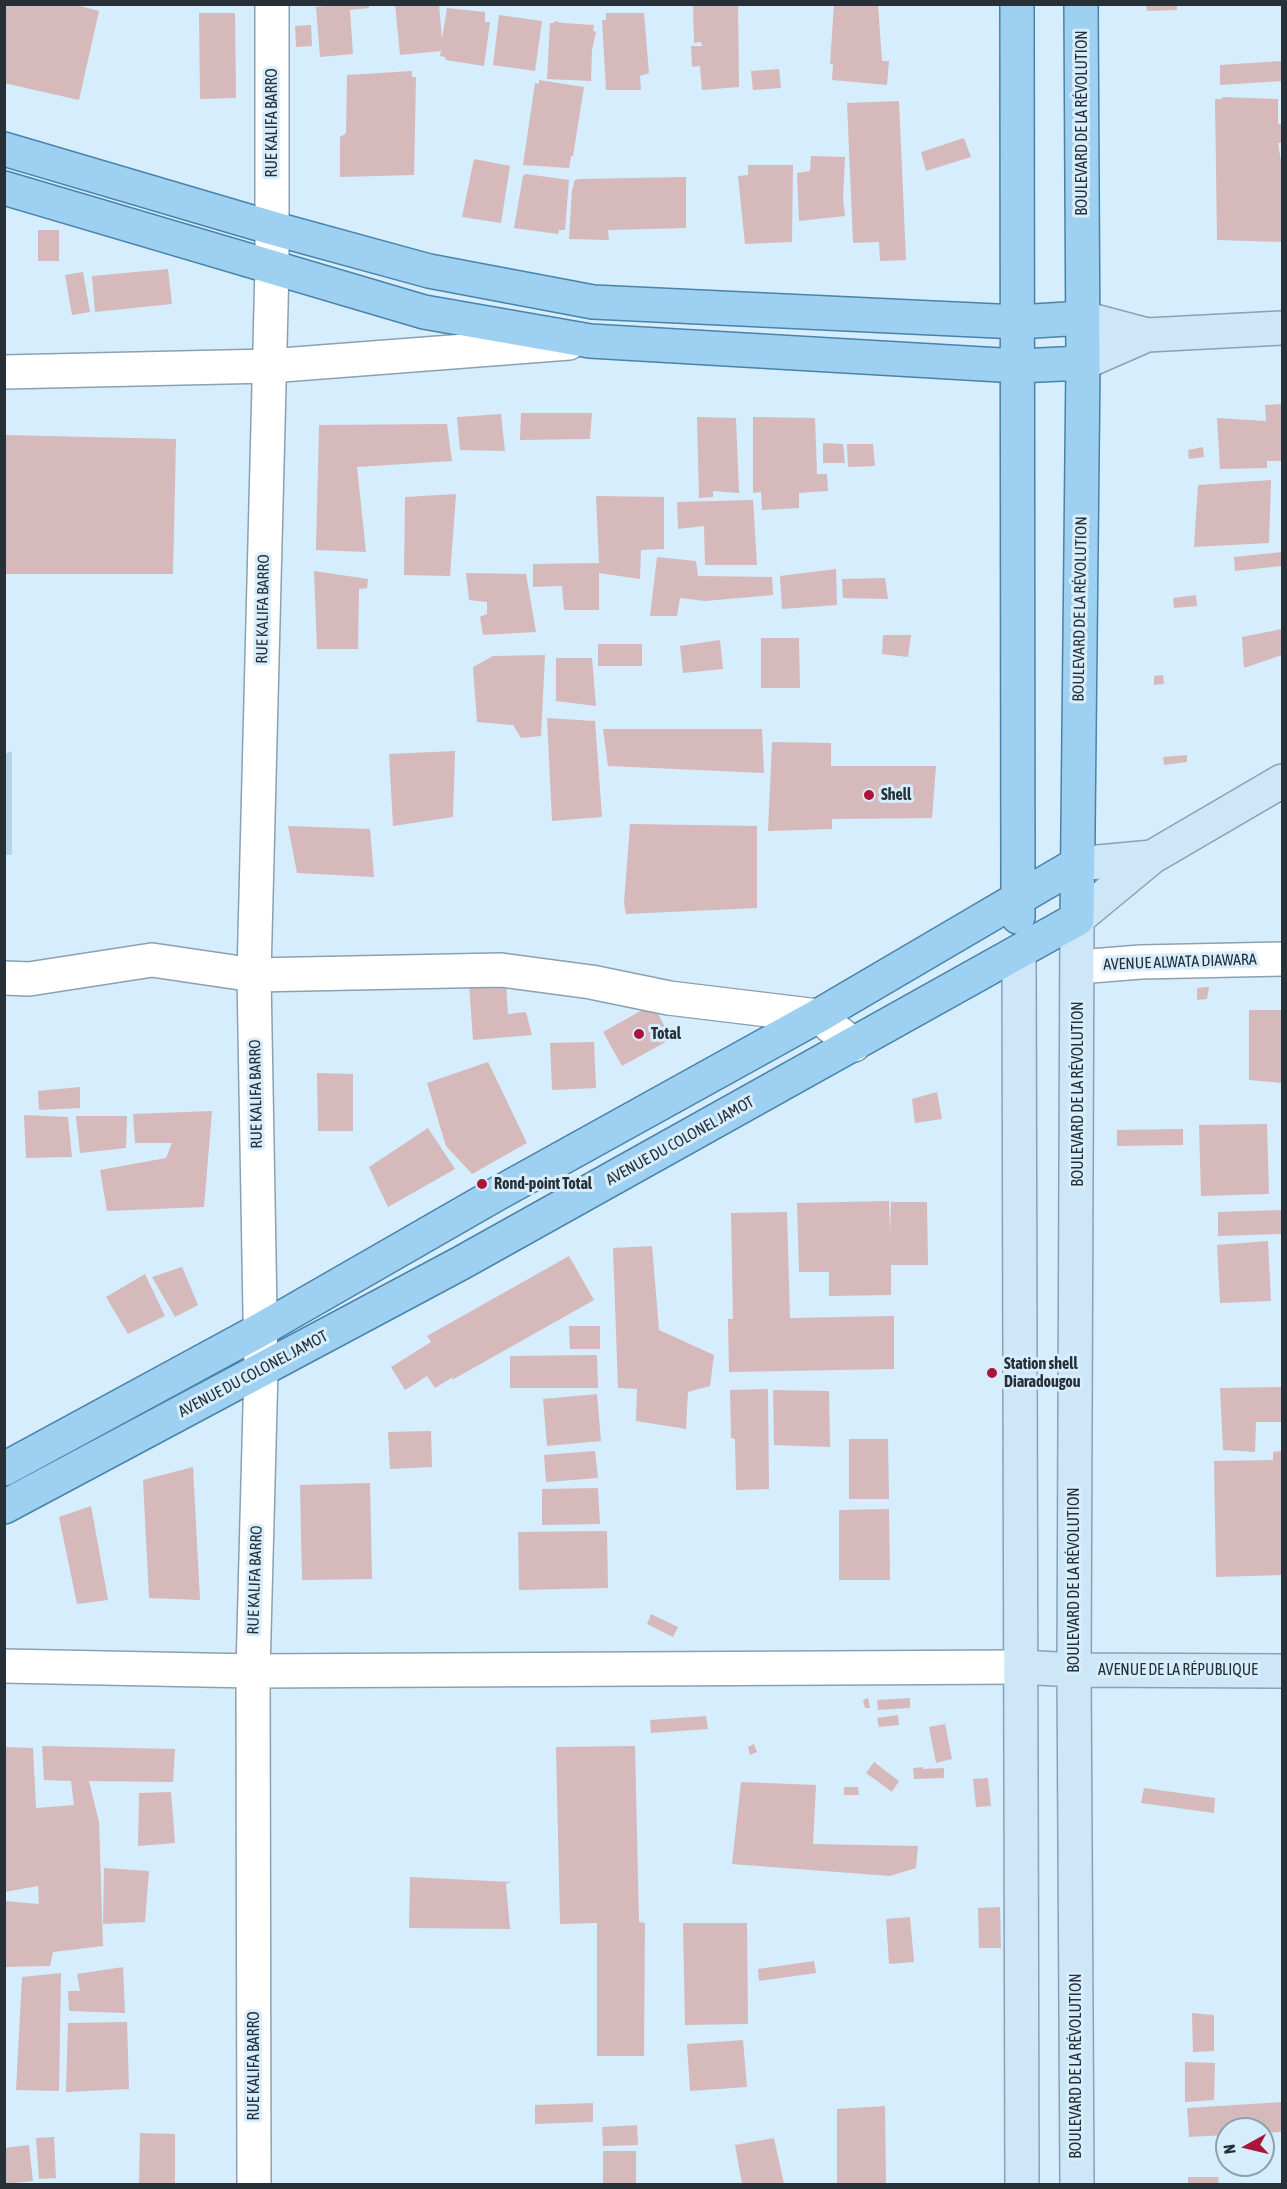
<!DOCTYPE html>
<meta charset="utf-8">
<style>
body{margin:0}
#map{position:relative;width:1287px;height:2189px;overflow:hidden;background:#d6edfe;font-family:"Asap Condensed",sans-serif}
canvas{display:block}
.frame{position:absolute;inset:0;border:6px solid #273036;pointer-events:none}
.north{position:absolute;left:1215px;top:2117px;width:60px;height:60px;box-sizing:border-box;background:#d6edfe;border:2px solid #90a1ae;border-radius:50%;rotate:262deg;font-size:16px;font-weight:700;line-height:24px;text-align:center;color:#273036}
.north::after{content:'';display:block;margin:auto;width:21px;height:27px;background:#ab1539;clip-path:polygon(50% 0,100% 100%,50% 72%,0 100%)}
</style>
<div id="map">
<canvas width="1287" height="2189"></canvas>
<div class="frame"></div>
<div class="north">N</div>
</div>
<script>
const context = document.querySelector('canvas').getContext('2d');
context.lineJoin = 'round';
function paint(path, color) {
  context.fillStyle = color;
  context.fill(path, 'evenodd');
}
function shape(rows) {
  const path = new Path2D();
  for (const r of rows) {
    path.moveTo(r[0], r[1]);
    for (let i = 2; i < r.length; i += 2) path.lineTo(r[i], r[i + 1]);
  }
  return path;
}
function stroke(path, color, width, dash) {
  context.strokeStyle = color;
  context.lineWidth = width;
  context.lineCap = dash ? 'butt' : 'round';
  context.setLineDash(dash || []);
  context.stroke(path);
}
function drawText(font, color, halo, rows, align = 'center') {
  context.font = font + ' "Asap Condensed",sans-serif';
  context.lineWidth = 6;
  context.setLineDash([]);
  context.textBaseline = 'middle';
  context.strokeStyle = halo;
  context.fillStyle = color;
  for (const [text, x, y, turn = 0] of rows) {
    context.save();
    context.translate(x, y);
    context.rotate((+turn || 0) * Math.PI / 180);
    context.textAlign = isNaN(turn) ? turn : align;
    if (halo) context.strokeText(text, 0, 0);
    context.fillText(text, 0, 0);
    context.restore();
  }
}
paint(shape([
 [12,751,12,855,5,855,5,754]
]), '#b5d3e9');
paint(shape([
 [4,4,73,4,99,11,79,100,4,83],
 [324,4,369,4,369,8,350,10,353,54,320,57,316,7,324,6],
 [395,4,439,4,442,39,447,8,485,12,485,22,490,22,484,66,446,60,445,57,440,56,441,51,400,55],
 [693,4,738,4,739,87,702,90,700,66,692,67,691,46,702,46,701,42,694,43],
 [834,4,878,4,882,61,889,61,887,85,832,80,833,64,830,64],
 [1146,4,1177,4,1177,10,1147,11],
 [199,13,235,13,236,98,200,99],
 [606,13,644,13,649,73,640,76,641,90,606,90,602,20,606,20],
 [499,15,542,21,535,71,493,65],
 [554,21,563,23,594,25,593,31,596,32,592,50,591,81,547,79,550,23,554,23],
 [311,25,312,46,296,47,295,26],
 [1282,61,1282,81,1220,85,1220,65],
 [779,69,781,88,753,90,751,71],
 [412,71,412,77,416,77,414,175,340,177,340,137,346,133,347,75],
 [539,80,584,87,573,156,571,156,569,168,523,165,535,83,539,84],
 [1222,97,1278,99,1278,124,1282,124,1282,143,1278,143,1282,167,1282,242,1217,240,1215,99,1222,99],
 [899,101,906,260,880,261,879,242,853,243,847,103],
 [964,138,971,157,926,171,921,152],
 [811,156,845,157,843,199,845,216,799,221,797,173,810,171],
 [474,159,510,166,501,223,462,217],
 [748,165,793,165,792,242,745,244,738,176,748,175],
 [526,174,569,180,565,230,559,230,558,234,514,228,523,176],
 [686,177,686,228,608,230,609,240,569,239,572,189,573,189,574,181,578,179],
 [38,230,59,230,59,261,38,261],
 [168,269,172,304,95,312,92,276],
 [83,272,90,312,72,315,65,275],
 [1282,404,1282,461,1267,461,1267,468,1220,469,1217,418,1266,421,1265,405],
 [521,413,592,413,590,439,520,440],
 [501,414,505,451,460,450,457,417],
 [697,417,736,418,739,493,713,491,713,497,699,498],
 [753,417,815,418,817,474,827,474,828,491,799,493,799,508,762,510,761,492,753,493],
 [447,424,452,461,357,467,366,552,316,550,319,425],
 [4,435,176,439,173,574,4,574],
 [823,443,843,444,845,463,823,463],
 [847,444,873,444,875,466,848,467],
 [1203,447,1204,457,1189,459,1188,450],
 [1271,480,1269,543,1194,547,1198,485],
 [456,494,450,576,404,575,405,497],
 [596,496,664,497,664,549,641,550,640,579,599,573,599,610,564,610,562,586,533,587,533,564,599,563],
 [753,500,757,565,705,565,704,526,678,529,677,502],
 [1282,552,1282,566,1235,571,1234,557],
 [657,557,696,561,698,576,772,577,773,595,705,601,680,598,677,616,650,616],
 [836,569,837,605,782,609,780,576],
 [314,571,368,579,367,588,359,589,358,649,317,649],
 [466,573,526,574,536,632,483,635,480,617,487,614,487,602,469,600],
 [885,578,888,599,843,598,842,579],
 [1196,595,1197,606,1174,608,1173,598],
 [1282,629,1282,655,1244,668,1242,637],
 [883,635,911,635,908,657,882,654],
 [761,638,799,638,800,688,761,688],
 [720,640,723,669,683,673,680,646],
 [598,644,642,644,642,666,598,666],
 [545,655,541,736,521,738,513,725,477,722,473,667,493,656],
 [556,658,592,658,596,706,556,701],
 [1163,675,1164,684,1154,685,1154,676],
 [547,718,595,721,602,817,552,821],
 [603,729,762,729,764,773,608,766],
 [772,742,831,743,831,766,936,766,932,818,832,819,832,829,768,831],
 [455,751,453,817,393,826,389,754],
 [1187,755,1187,762,1164,765,1163,757],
 [630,824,757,826,757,908,626,914,624,903],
 [288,826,370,829,374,877,297,873],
 [506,983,508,1014,526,1012,532,1035,473,1040,469,985],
 [1209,987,1207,999,1197,1000,1197,988],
 [653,1004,671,1039,622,1066,603,1032],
 [1249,1010,1282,1010,1282,1083,1249,1080],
 [594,1042,596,1088,552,1090,550,1043],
 [488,1062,527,1143,472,1174,446,1146,427,1083],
 [317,1073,353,1074,353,1131,318,1131],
 [80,1087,80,1108,39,1110,38,1091],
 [937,1092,942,1119,915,1123,912,1099],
 [212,1111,204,1207,107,1211,100,1170,166,1158,172,1143,135,1143,133,1114],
 [24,1115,68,1117,72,1157,26,1158],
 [76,1116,127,1116,126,1148,80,1153],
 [1267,1124,1269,1194,1201,1196,1199,1125],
 [428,1128,455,1169,388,1207,369,1167],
 [1183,1129,1183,1145,1117,1146,1117,1130],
 [889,1201,890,1233,891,1202,927,1202,928,1265,891,1265,891,1295,829,1296,829,1272,799,1272,797,1203],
 [1282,1210,1282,1234,1218,1236,1218,1212],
 [787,1212,790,1318,894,1316,894,1369,729,1372,728,1319,733,1319,731,1213],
 [1268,1241,1271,1301,1220,1303,1217,1245],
 [652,1246,659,1330,714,1355,710,1386,688,1392,686,1429,636,1421,637,1389,618,1388,613,1248],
 [569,1256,594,1300,452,1380,453,1377,435,1388,427,1376,405,1390,391,1367,431,1342,427,1336],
 [182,1267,198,1305,175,1317,152,1277],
 [145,1274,165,1316,128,1334,106,1297],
 [569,1326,600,1326,600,1349,570,1349],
 [597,1355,598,1388,510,1388,510,1356],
 [1282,1387,1282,1422,1256,1422,1255,1452,1223,1450,1220,1388],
 [768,1389,769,1489,736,1490,735,1439,731,1438,730,1390],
 [773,1390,829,1391,830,1447,774,1445],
 [597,1394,601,1441,547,1446,543,1399],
 [431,1431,432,1467,390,1469,388,1432],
 [849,1439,888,1439,889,1499,849,1499],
 [595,1451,598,1478,546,1482,544,1455],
 [1282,1451,1282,1575,1216,1577,1214,1461,1273,1460,1273,1452],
 [193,1467,200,1600,149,1598,143,1480],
 [370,1483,372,1579,302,1580,300,1485],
 [598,1488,600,1524,542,1525,542,1489],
 [91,1506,108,1600,77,1604,59,1517],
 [889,1509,890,1580,839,1580,839,1510],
 [607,1531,608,1588,519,1590,518,1532],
 [651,1614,678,1627,673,1637,647,1624],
 [868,1698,870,1708,865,1708,863,1700],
 [910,1698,910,1708,878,1710,877,1700],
 [898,1715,899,1725,879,1727,877,1718],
 [706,1716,708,1729,651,1733,650,1720],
 [945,1724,952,1759,936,1763,929,1727],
 [754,1744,757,1752,750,1755,748,1747],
 [42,1746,175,1749,173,1782,89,1781,99,1822,103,1946,53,1952,50,1966,4,1967,4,1901,39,1904,38,1886,4,1892,4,1747,33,1748,36,1808,74,1805,71,1781,44,1780],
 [635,1746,639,1922,645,1923,644,2056,597,2056,597,1923,560,1924,556,1747],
 [874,1762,899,1781,892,1792,866,1773],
 [923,1767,923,1769,944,1768,944,1778,914,1779,913,1768],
 [988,1778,991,1806,976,1807,973,1779],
 [741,1782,816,1785,813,1844,918,1846,916,1868,890,1876,732,1864],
 [844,1787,858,1787,859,1795,844,1795],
 [1144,1788,1215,1798,1214,1813,1141,1803],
 [171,1792,175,1843,138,1846,139,1793],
 [104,1868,149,1871,145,1922,103,1924],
 [410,1877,511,1882,506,1884,510,1929,409,1928],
 [1000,1907,1001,1948,979,1948,978,1908],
 [910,1917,914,1962,889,1964,886,1919],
 [683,1923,747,1923,748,2024,685,2025],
 [814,1961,816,1973,759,1981,758,1969],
 [123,1967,125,2013,69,2011,68,1991,80,1991,77,1974],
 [61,1973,59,2091,16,2090,22,1977],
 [1192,2013,1214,2015,1214,2051,1193,2052],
 [127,2022,129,2089,66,2092,68,2023],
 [743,2040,747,2087,690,2091,687,2044],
 [1185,2062,1215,2063,1214,2100,1185,2102],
 [1282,2102,1282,2132,1263,2133,1263,2129,1227,2129,1227,2135,1189,2137,1187,2108],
 [593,2103,593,2122,535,2124,535,2105],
 [885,2106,886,2184,837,2184,837,2109],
 [637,2125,638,2145,603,2146,602,2127],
 [140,2133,175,2134,175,2184,139,2184],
 [54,2137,56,2178,39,2179,36,2138],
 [774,2138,784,2184,742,2184,735,2145],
 [29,2145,33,2181,4,2184,4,2148],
 [603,2151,636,2151,636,2184,603,2184],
 [1188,2177,1218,2177,1219,2184,1188,2184]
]), '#d6b9ba');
const street = shape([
 [4,372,269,366,569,343],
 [1078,967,1141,962,1282,959],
 [4,978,29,979,152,960,254,975,501,970,591,982,669,998,818,1016,854,1045],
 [4,1666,253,1671,1021,1667],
 [254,2184,253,1671,261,1369,254,975,272,267,272,4]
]);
const secondary = shape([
 [1083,318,1147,335,1282,328],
 [1083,363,1147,335],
 [1077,864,1152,857],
 [1019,952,1022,2184],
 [1021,1667,1074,1670,1282,1671],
 [1077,2184,1074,1670,1077,919,1152,857,1282,781]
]);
const primary = shape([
 [1017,4,1018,917],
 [4,149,272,228,429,271,593,302,1018,322,1083,318],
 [4,188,424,312,590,341,1018,366,1083,363],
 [4,1469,260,1330,495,1195,818,1016,1077,864],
 [4,1507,461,1263,1077,919,1083,363,1081,4]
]);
stroke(street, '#8ba1b1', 36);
stroke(secondary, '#8ba1b1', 36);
stroke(primary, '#4983aa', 36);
stroke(street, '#fff', 33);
stroke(secondary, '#cee7f8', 33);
stroke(primary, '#9dd0f1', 33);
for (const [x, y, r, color] of [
 [869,795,6,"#ab1539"],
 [639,1034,6,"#ab1539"],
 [482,1184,6,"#ab1539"],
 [992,1373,6,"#ab1539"]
]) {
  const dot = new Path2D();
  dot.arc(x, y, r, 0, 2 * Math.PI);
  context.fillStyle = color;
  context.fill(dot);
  stroke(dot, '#d6edfe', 2);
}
drawText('16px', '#273036', '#d6edfe', [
 ["RUE KALIFA BARRO",272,123,-90],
 ["BOULEVARD DE LA RÉVOLUTION",1082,123,-90],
 ["RUE KALIFA BARRO",263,609,-89],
 ["BOULEVARD DE LA RÉVOLUTION",1080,609,-89],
 ["AVENUE ALWATA DIAWARA",1180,962,-2],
 ["RUE KALIFA BARRO",256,1094,-91],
 ["BOULEVARD DE LA RÉVOLUTION",1078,1094,-90],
 ["AVENUE DU COLONEL JAMOT",680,1141,-29],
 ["AVENUE DU COLONEL JAMOT",253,1374,-28],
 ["RUE KALIFA BARRO",255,1580,-88],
 ["BOULEVARD DE LA RÉVOLUTION",1074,1580,-90],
 ["AVENUE DE LA RÉPUBLIQUE",1178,1670],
 ["RUE KALIFA BARRO",254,2066,-90],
 ["BOULEVARD DE LA RÉVOLUTION",1076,2066,-90]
]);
drawText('bold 16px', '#273036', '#d6edfe', [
 ["Shell",881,795],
 ["Total",651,1034],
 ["Rond-point Total",494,1184],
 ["Station shell",1004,1364],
 ["Diaradougou",1004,1382]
], 'left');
</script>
